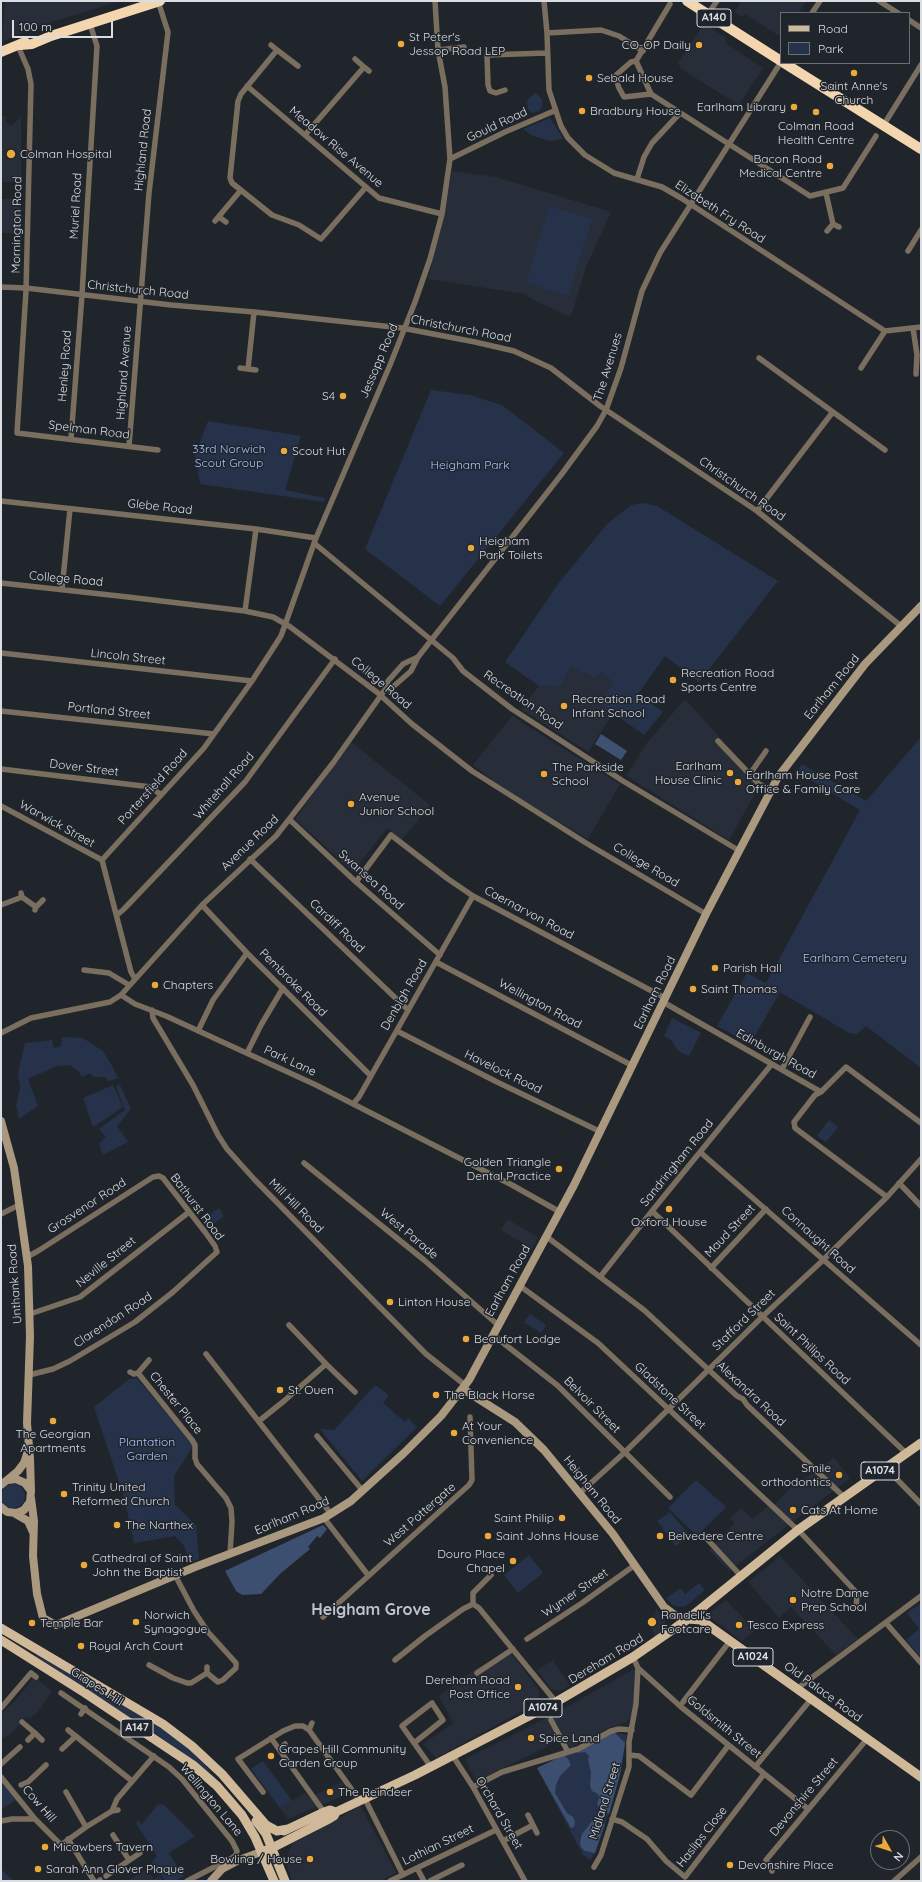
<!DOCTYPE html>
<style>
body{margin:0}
#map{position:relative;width:922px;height:1882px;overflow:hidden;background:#20252c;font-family:Quicksand,sans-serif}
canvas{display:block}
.frame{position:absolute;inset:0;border:2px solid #dadde2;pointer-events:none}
.legend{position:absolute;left:780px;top:12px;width:130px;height:52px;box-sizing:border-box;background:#20252c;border:1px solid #6a6f75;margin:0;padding:5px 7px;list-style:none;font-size:12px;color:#dadde2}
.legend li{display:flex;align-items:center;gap:8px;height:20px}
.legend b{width:20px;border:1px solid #6a6f75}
.north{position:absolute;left:870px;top:1830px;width:40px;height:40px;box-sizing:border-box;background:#20252c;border:1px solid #6a6f75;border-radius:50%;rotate:129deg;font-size:11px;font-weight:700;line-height:16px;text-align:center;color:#dadde2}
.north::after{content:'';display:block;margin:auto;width:14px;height:18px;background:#eca93b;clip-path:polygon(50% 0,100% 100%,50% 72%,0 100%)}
.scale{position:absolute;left:12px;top:20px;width:101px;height:18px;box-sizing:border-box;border:2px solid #dadde2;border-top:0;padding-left:5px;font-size:12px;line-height:14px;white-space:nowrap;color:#dadde2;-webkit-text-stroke:3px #20252c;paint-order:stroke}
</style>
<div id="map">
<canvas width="922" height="1882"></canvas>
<div class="frame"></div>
<ul class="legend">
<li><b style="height:5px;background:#d0b998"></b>Road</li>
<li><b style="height:11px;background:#26324a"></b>Park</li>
</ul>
<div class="north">N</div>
<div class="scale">100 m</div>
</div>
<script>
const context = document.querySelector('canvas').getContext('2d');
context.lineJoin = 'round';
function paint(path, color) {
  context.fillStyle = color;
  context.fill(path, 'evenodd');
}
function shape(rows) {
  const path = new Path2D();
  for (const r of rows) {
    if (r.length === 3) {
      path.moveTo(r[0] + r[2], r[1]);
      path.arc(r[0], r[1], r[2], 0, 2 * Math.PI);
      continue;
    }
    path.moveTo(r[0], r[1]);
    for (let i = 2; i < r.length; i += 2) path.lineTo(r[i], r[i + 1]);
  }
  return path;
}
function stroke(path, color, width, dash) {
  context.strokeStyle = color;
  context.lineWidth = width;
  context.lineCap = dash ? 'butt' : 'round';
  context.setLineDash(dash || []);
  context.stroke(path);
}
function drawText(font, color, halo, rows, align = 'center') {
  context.font = font + ' Quicksand,sans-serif';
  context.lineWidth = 3;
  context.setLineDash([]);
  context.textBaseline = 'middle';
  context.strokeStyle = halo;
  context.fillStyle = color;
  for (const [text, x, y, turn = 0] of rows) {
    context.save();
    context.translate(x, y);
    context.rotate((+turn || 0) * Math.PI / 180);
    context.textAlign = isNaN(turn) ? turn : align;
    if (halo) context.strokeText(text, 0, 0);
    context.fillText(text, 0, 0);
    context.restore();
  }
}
paint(shape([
 [5,1,121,1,32,28,2,42],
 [741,1,806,1,799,13,781,13,781,37,745,14,742,17,734,12],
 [704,24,725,37,727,44,763,68,739,105,681,69,678,63],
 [1,116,7,116,5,121,11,126,21,117,21,182,2,182,1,199,21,199,21,233,1,233],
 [452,171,496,177,611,212,586,267,574,307,570,317,532,299,525,294,428,279,445,212],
 [571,666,594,678,602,673,615,682,599,703,614,712,588,752,521,709,539,686,560,687],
 [685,699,761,783,729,840,626,776,646,744],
 [512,716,620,784,588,839,506,790,473,765],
 [351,742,430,805,402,840,387,828,353,872,295,819],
 [507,1219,538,1237,532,1249,501,1230],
 [834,1458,850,1478,729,1571,709,1550,735,1523,730,1518,741,1508,753,1519,767,1507,775,1504,791,1487],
 [780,1556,858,1639,836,1655,791,1607,779,1618,748,1582],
 [726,1600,755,1630,742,1641,708,1616,709,1613],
 [656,1607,668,1627,654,1637,653,1631,646,1620,655,1614],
 [509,1650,539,1690,540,1695,537,1703,436,1758,423,1744,453,1723,439,1696,474,1670],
 [553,1660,570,1686,560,1691,551,1689,537,1670],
 [634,1669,636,1669,636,1693,631,1717,627,1722,611,1727,570,1748,565,1738,476,1781,465,1759,554,1714],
 [34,1677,52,1691,38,1712,28,1719,26,1717,11,1734,1,1739,1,1714,18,1698],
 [342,1782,347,1790,345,1795,288,1819,280,1808,305,1793,309,1798],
 [360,1806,364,1812,396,1873,380,1881,292,1881,285,1860,293,1843],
 [145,1870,154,1879,160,1875,164,1881,127,1881]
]), '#272d39');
paint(shape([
 [536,93,542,99,542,107,539,111,533,113,528,110,527,101,530,97],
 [550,118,563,139,549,141,531,135,523,129],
 [549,206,592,219,568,296,526,283],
 [431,390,470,395,502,405,564,453,440,606,365,549],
 [208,421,301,436,285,490,325,498,324,502,200,484,195,456],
 [643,503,657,506,778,581,699,682,665,656,638,694,663,712,644,735,599,703,614,682,602,673,594,678,571,666,560,687,539,686,505,662,558,584,607,524,631,505],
 [921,737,921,1068,866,1026,857,1034,849,1033,780,992,750,1044,717,1026,747,973,766,983,860,810,797,772,800,768,802,764,866,801],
 [672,1018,701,1033,689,1056,678,1051,671,1040,664,1036],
 [62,1037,83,1038,103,1051,111,1064,118,1078,108,1081,105,1077,94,1077,90,1073,82,1077,78,1071,70,1065,57,1066,28,1079,38,1106,19,1119,16,1106,20,1088,18,1073,25,1043,52,1040,54,1048,61,1046],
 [113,1085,123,1107,93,1127,83,1098],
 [120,1085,131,1109,117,1126,128,1142,103,1155,99,1144,106,1137,99,1129,125,1110,116,1086],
 [829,1120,838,1127,826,1142,817,1136],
 [219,1208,224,1216,208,1228,202,1220],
 [530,1314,546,1325,541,1333,524,1322],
 [137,1378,193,1446,174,1476,175,1505,196,1525,199,1559,190,1562,184,1546,175,1536,134,1543,124,1497,94,1407,129,1379],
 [375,1385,389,1395,383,1403,405,1422,408,1418,417,1427,362,1481,320,1429,334,1430],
 [696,1480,726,1507,697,1536,668,1508],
 [13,1496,12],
 [670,1512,689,1535,676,1546,657,1521],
 [529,1555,543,1573,518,1593,504,1575],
 [699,1583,705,1590,686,1606,682,1607,674,1606,666,1598,681,1588,685,1594],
 [921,1603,921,1657,906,1640,919,1629,907,1613],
 [37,1654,175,1736,201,1760,225,1791,200,1766,166,1741,36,1656],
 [611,1732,627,1735,620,1774,612,1803,595,1853,590,1860,583,1855,537,1768,564,1755,586,1748],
 [263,1761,292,1801,280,1808,251,1769],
 [1,1782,16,1800,1,1809],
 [158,1804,164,1805,195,1836,169,1853,183,1875,185,1875,176,1881,165,1881,160,1872,151,1863,157,1856,137,1825,137,1820,142,1824],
 [1,1869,14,1881,1,1881]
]), '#26324a');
paint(shape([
 [323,1525,327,1529,320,1538,317,1536,308,1547,310,1549,281,1573,261,1594,242,1595,236,1591,225,1571],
 [614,1732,625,1743,620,1774,609,1814,597,1805,599,1798,598,1794,592,1791,590,1786,591,1772,588,1760,589,1756,585,1752,578,1753,576,1751,596,1743,603,1737],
 [564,1755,568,1759,571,1765,560,1776,556,1785,555,1793,567,1813,573,1817,575,1822,574,1827,571,1828,537,1768],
 [593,1820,597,1820,605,1824,595,1853,585,1851,581,1847,580,1842,582,1834]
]), '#3d4f70');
paint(shape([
 [601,734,627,751,621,760,595,744]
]), '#3f5173');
stroke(shape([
 [544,1,547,33,549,90,561,126,568,138,585,155,614,173,662,187,681,198,885,331,921,327],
 [879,1,898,13],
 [670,4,636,61,651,94,732,146,810,196,843,188,876,136],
 [812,13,820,1],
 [708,14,717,1],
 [909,20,921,28],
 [547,33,601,30,619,36,643,51],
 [271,45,277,50],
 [18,46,28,69,31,84,26,291,17,433,158,450],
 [438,50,464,47],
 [355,59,364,67],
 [636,61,631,62,615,76,619,88,624,97,651,94],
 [298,66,277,50,241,94,238,101,230,178,232,183,272,215,299,225,321,239,366,187],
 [247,86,379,198,442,214],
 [505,90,496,93,490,91,488,85,487,55,547,53],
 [883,126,921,65],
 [305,135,364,67,369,71],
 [450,159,505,132,554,111],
 [637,179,644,157,652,143,680,113],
 [826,193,833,224,839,227],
 [219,217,226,222],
 [215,221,241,190],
 [827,231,833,224],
 [908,251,921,230],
 [1,287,26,288,171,305,254,312,402,328,475,342,514,351,551,368,600,406,757,511,901,626],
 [254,312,248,369,256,370],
 [913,328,917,355,916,374],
 [759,358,885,450],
 [240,368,248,369],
 [861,368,885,331],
 [71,439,82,295,97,46,90,24],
 [129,446,149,193,168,32,158,1],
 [1,501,256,529,316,538],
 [757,511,832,413],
 [314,543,453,658,463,671,512,709,623,781,738,850],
 [1,583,128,597,245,611,273,617,289,626,378,693,412,724,472,771,586,843,706,914],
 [62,589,70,509],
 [245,611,256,529],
 [1,653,252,681],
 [384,691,394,686,411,671,418,657,561,475,597,426,606,410,621,368,642,291,660,253,781,62],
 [1,711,214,734],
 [718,741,759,784,771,790],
 [1,769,151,787,161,795],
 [750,774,766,751],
 [1,806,102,860],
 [290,820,356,882,440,955],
 [250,859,408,1010],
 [356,882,391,835,448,879,473,896,665,998],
 [21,893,22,897,36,907,35,910],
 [1,905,22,897],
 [202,905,247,953,371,1076],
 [36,907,43,900],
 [117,915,124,909,245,782,335,659],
 [436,962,633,1066],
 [84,970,109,973,129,985],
 [135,979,131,972,102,860,204,748,252,681,281,636,316,538,390,365,415,302,430,259,442,214,450,159,445,87,438,50,435,1],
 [121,995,135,1004,166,1016,316,1085,512,1185,560,1212],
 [663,1002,821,1092,815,1095,794,1122,795,1128,887,1197],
 [152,1010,153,1018,193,1085,218,1135,227,1149,254,1179,426,1354,465,1385],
 [198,1031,213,1000,247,953],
 [397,1031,497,1082,601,1132],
 [1,1033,31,1018,110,1002,121,995,202,905,276,836,333,763,384,691,388,681,403,664,418,657],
 [247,1053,261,1025,283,988],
 [782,1069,810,1017],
 [821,1092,846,1067,921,1123],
 [353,1104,359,1097,473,896],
 [700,1152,921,1345],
 [304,1163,424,1260,498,1325],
 [899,1183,921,1206],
 [652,1211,906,1453],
 [1,1214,19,1205],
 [547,1237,644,1310,737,1396,743,1399,747,1405,844,1497],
 [27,1257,38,1251,153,1177,159,1176,163,1178,205,1232,215,1246,217,1252,173,1292,135,1322,70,1361,53,1369,29,1375],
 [711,1268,766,1209],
 [600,1277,652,1211,771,1065],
 [520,1286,598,1343,802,1534,855,1591,857,1595,856,1608],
 [30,1314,80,1297,189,1212],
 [289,1325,326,1364],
 [493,1335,557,1385,670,1497],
 [206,1354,331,1514],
 [149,1360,138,1373,192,1440,195,1445,195,1458,197,1464,226,1498,231,1508,232,1522,230,1554],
 [130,1372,134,1374,138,1373],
 [259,1421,284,1401,326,1364,355,1392],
 [317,1436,363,1491],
 [885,1467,921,1504],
 [580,1493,624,1453,762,1317,821,1262,887,1197,921,1159],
 [324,1518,368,1575],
 [708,1540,741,1576],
 [473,1604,473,1593,491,1575],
 [323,1617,469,1485,472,1480,470,1417],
 [886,1623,921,1663],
 [527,1639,582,1603,635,1565],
 [633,1657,638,1668,680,1706,808,1809],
 [395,1660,425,1636,463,1609,473,1604,479,1608,556,1702],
 [149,1665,173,1678,187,1683,191,1683,207,1673,218,1682,223,1680,236,1668,236,1663,208,1632,194,1611,175,1575],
 [207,1673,207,1667],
 [477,1673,513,1649],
 [798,1688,921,1596],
 [61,1693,169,1767,182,1779,232,1841,237,1851,236,1855,232,1858,187,1881],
 [689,1696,694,1700],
 [683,1702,730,1641],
 [1,1708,31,1673,36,1677],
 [81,1714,85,1708],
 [551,1720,568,1752],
 [22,1722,35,1733],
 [68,1730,132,1781],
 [309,1730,312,1723],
 [271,1738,324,1812],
 [28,1740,35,1733,42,1740],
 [414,1743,443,1720,432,1703,402,1726,431,1767],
 [62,1749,76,1736],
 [279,1749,285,1744],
 [629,1755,639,1756,691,1795,728,1746],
 [453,1756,473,1787,525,1881],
 [1,1764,20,1747],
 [755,1767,812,1698],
 [1,1777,35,1819,61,1845,86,1827,112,1811,118,1810],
 [21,1785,28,1782,46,1765],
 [473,1787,502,1772,578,1749,611,1731,619,1729,632,1730],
 [66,1792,86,1827],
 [263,1792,238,1759,283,1731,295,1726,303,1726,309,1730,360,1801],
 [365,1799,403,1875],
 [112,1811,117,1799,154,1756],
 [528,1815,533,1825],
 [612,1819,622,1822,647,1839,666,1861,685,1877,764,1774],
 [1,1821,12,1819,35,1819],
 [113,1835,129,1860],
 [68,1839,94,1881],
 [503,1841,533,1825,537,1833],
 [594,1867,601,1855,629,1767,629,1742,636,1704,638,1668],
 [417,1868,424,1881],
 [772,1871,766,1860,867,1739],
 [106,1876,140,1853],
 [99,1881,100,1880],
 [390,1881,496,1830],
 [430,1881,462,1865],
 [894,1881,921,1857]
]), '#7a6e5f', 5.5);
stroke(shape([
 [1,1121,14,1168,28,1266,30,1336,27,1423,30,1458,31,1491],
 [463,1389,515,1422,544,1450,613,1534,664,1607,676,1616,688,1619],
 [1,1485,18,1471,24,1463,28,1451],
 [31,1498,34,1521,33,1556,37,1594,43,1618,56,1625,195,1567,324,1518,351,1501,404,1453,441,1416,469,1380,574,1185,706,914,778,777,865,664,921,606],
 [1,1507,7,1512,17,1513,24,1510,30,1502,31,1491,25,1483,16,1479,8,1480],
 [14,1513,28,1521,33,1532],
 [211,1881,222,1869,239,1860,261,1852]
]), '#aa987f', 8);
stroke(shape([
 [688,1619,701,1620,716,1631,921,1777],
 [1,1628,163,1724,192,1746,222,1774,266,1825,277,1831,288,1829],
 [1,1640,85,1693,193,1765,217,1786,242,1815,255,1837,274,1881],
 [256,1821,266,1834,285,1881],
 [284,1831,324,1812,330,1810,336,1812],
 [261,1852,272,1848,329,1819,334,1816,336,1812,415,1775,556,1702,633,1657,688,1619,798,1530,921,1443]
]), '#d0b998', 9);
stroke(shape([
 [687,1,781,61],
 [20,45,32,44,51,36,160,1],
 [1,52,25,42],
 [784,63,921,149]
]), '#f3d6af', 10);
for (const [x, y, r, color] of [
 [401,44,4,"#eca93b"],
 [699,45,4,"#eca93b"],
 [854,73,4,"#eca93b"],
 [589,78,4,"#eca93b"],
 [794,107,4,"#eca93b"],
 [582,111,4,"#eca93b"],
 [816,112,4,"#eca93b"],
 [11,154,5,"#eca93b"],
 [830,166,4,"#eca93b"],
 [343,396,4,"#eca93b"],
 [284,451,4,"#eca93b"],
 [471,548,4,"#eca93b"],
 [673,680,4,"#eca93b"],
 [564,706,4,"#eca93b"],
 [730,773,4,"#eca93b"],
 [544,774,4,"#eca93b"],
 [738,782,4,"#eca93b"],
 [351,804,4,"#eca93b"],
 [715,968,4,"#eca93b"],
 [155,985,4,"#eca93b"],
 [693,989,4,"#eca93b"],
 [559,1169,4,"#eca93b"],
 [669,1209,4,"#eca93b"],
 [390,1302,4,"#eca93b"],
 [466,1339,4,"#eca93b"],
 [280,1390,4,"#eca93b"],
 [436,1395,4,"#eca93b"],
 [53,1421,4,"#eca93b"],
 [454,1433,4,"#eca93b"],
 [839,1475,4,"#eca93b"],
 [64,1494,4,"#eca93b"],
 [793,1510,4,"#eca93b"],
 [562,1518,4,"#eca93b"],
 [117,1525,4,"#eca93b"],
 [488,1536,4,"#eca93b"],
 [660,1536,4,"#eca93b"],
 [513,1561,4,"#eca93b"],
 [84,1565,4,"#eca93b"],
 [793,1600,4,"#eca93b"],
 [136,1622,4,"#eca93b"],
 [652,1622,5,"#eca93b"],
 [32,1623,4,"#eca93b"],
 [739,1625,4,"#eca93b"],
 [81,1646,4,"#eca93b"],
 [518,1687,4,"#eca93b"],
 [531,1738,4,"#eca93b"],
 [271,1756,4,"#eca93b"],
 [330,1792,4,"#eca93b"],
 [45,1847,4,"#eca93b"],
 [310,1859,4,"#eca93b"],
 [730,1865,4,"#eca93b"],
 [38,1869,4,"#eca93b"]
]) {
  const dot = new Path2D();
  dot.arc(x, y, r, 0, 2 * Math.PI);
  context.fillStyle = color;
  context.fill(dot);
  stroke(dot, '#20252c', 1.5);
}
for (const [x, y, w] of [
 [714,18,34],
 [880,1471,38],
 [753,1657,40],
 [543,1708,38],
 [137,1728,32]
]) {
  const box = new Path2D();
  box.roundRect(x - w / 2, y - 9, w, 18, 3);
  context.fillStyle = '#20252c';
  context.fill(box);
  stroke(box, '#dadde2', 1);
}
drawText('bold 11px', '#dadde2', null, [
 ["A140",714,18],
 ["A1074",880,1471],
 ["A1024",753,1657],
 ["A1074",543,1708],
 ["A147",137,1728]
]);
drawText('12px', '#dadde2', '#20252c', [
 ["St Peter's",409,37],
 ["Jessop Road LEP",409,51],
 ["CO-OP Daily",691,45,"right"],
 ["Sebald House",597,78],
 ["Saint Anne's",854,86,"center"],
 ["Church",854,100,"center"],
 ["Earlham Library",786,107,"right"],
 ["Bradbury House",590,111],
 ["Colman Road",816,126,"center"],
 ["Health Centre",816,140,"center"],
 ["Colman Hospital",20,154],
 ["Bacon Road",822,159,"right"],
 ["Medical Centre",822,173,"right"],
 ["S4",335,396,"right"],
 ["Scout Hut",292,451],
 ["Heigham",479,541],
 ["Park Toilets",479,555],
 ["Recreation Road",681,673],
 ["Sports Centre",681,687],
 ["Recreation Road",572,699],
 ["Infant School",572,713],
 ["Earlham",722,766,"right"],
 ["House Clinic",722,780,"right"],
 ["The Parkside",552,767],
 ["School",552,781],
 ["Earlham House Post",746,775],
 ["Office & Family Care",746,789],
 ["Avenue",359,797],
 ["Junior School",359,811],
 ["Parish Hall",723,968],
 ["Chapters",163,985],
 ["Saint Thomas",701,989],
 ["Golden Triangle",551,1162,"right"],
 ["Dental Practice",551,1176,"right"],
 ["Oxford House",669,1222,"center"],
 ["Linton House",398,1302],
 ["Beaufort Lodge",474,1339],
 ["St. Ouen",288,1390],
 ["The Black Horse",444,1395],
 ["At Your",462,1426],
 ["Convenience",462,1440],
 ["The Georgian",53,1434,"center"],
 ["Apartments",53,1448,"center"],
 ["Smile",831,1468,"right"],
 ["orthodontics",831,1482,"right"],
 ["Trinity United",72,1487],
 ["Reformed Church",72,1501],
 ["Cats At Home",801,1510],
 ["Saint Philip",554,1518,"right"],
 ["The Narthex",125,1525],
 ["Saint Johns House",496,1536],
 ["Belvedere Centre",668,1536],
 ["Douro Place",505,1554,"right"],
 ["Chapel",505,1568,"right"],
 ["Cathedral of Saint",92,1558],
 ["John the Baptist",92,1572],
 ["Notre Dame",801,1593],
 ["Prep School",801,1607],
 ["Norwich",144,1615],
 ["Synagogue",144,1629],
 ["Randell's",661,1615],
 ["Footcare",661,1629],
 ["Temple Bar",40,1623],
 ["Tesco Express",747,1625],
 ["Royal Arch Court",89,1646],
 ["Dereham Road",510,1680,"right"],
 ["Post Office",510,1694,"right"],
 ["Spice Land",539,1738],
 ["Grapes Hill Community",279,1749],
 ["Garden Group",279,1763],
 ["The Reindeer",338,1792],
 ["Micawbers Tavern",53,1847],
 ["Bowling / House",302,1859,"right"],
 ["Devonshire Place",738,1865],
 ["Sarah Ann Glover Plaque",46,1869]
], 'left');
drawText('12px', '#dadde2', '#20252c', [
 ["Gould Road",497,125,-25],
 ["Meadow Rise Avenue",336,147,40],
 ["Highland Road",143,150,-84],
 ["Muriel Road",76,206,-87],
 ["Elizabeth Fry Road",720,212,33],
 ["Mornington Road",17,225,-89],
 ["Christchurch Road",138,290,6],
 ["Christchurch Road",461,329,11],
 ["Jessopp Road",379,361,-67],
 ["Henley Road",65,366,-86],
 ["The Avenues",608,367,-73],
 ["Highland Avenue",124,373,-86],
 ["Spelman Road",89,430,7],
 ["Christchurch Road",742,489,35],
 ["Glebe Road",160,507,6],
 ["College Road",66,579,5],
 ["Lincoln Street",128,657,6],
 ["College Road",381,683,40],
 ["Earlham Road",832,687,-51],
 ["Recreation Road",523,700,35],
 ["Portland Street",109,711,6],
 ["Dover Street",84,768,7],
 ["Whitehall Road",224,786,-49],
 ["Portersfield Road",153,787,-48],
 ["Warwick Street",57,824,29],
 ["Avenue Road",250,843,-44],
 ["College Road",646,865,31],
 ["Swansea Road",371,880,42],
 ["Caernarvon Road",529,913,28],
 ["Cardiff Road",337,926,44],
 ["Pembroke Road",293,983,45],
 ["Earlham Road",655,993,-64],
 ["Denbigh Road",404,995,-60],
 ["Wellington Road",540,1004,28],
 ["Edinburgh Road",776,1054,29],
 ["Park Lane",290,1061,25],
 ["Havelock Road",503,1072,26],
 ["Sandringham Road",677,1163,-51],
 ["Grosvenor Road",87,1206,-33],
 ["Mill Hill Road",296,1206,45],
 ["Bathurst Road",197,1207,53],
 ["Maud Street",730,1231,-47],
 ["West Parade",409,1234,40],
 ["Connaught Road",818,1240,42],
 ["Neville Street",106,1262,-39],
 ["Earlham Road",508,1281,-61],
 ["Unthank Road",15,1284,-94],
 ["Clarendon Road",113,1320,-33],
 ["Stafford Street",744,1320,-44],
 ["Saint Philips Road",812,1349,43],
 ["Alexandra Road",751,1394,43],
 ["Gladstone Street",670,1396,43],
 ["Chester Place",176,1403,51],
 ["Belvoir Street",592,1405,45],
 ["Heigham Road",592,1490,51],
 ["West Pottergate",420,1515,-41],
 ["Earlham Road",292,1516,-23],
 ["Wymer Street",575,1593,-34],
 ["Dereham Road",606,1659,-31],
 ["Grapes Hill",97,1687,33],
 ["Old Palace Road",823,1692,36],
 ["Goldsmith Street",724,1727,39],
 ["Devonshire Street",804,1797,-50],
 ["Wellington Lane",211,1800,50],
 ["Midland Street",605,1801,-73],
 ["Cow Hill",39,1804,49],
 ["Orchard Street",499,1813,60],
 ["Haslips Close",702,1837,-52],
 ["Lothian Street",438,1845,-26]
]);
drawText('12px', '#a4c4fe', '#20252c', [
 ["33rd Norwich",229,449],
 ["Scout Group",229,463],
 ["Heigham Park",470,465],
 ["Earlham Cemetery",855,958],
 ["Plantation",147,1442],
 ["Garden",147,1456]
]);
drawText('bold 16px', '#bec4ce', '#20252c', [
 ["Heigham Grove",371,1610]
]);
</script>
